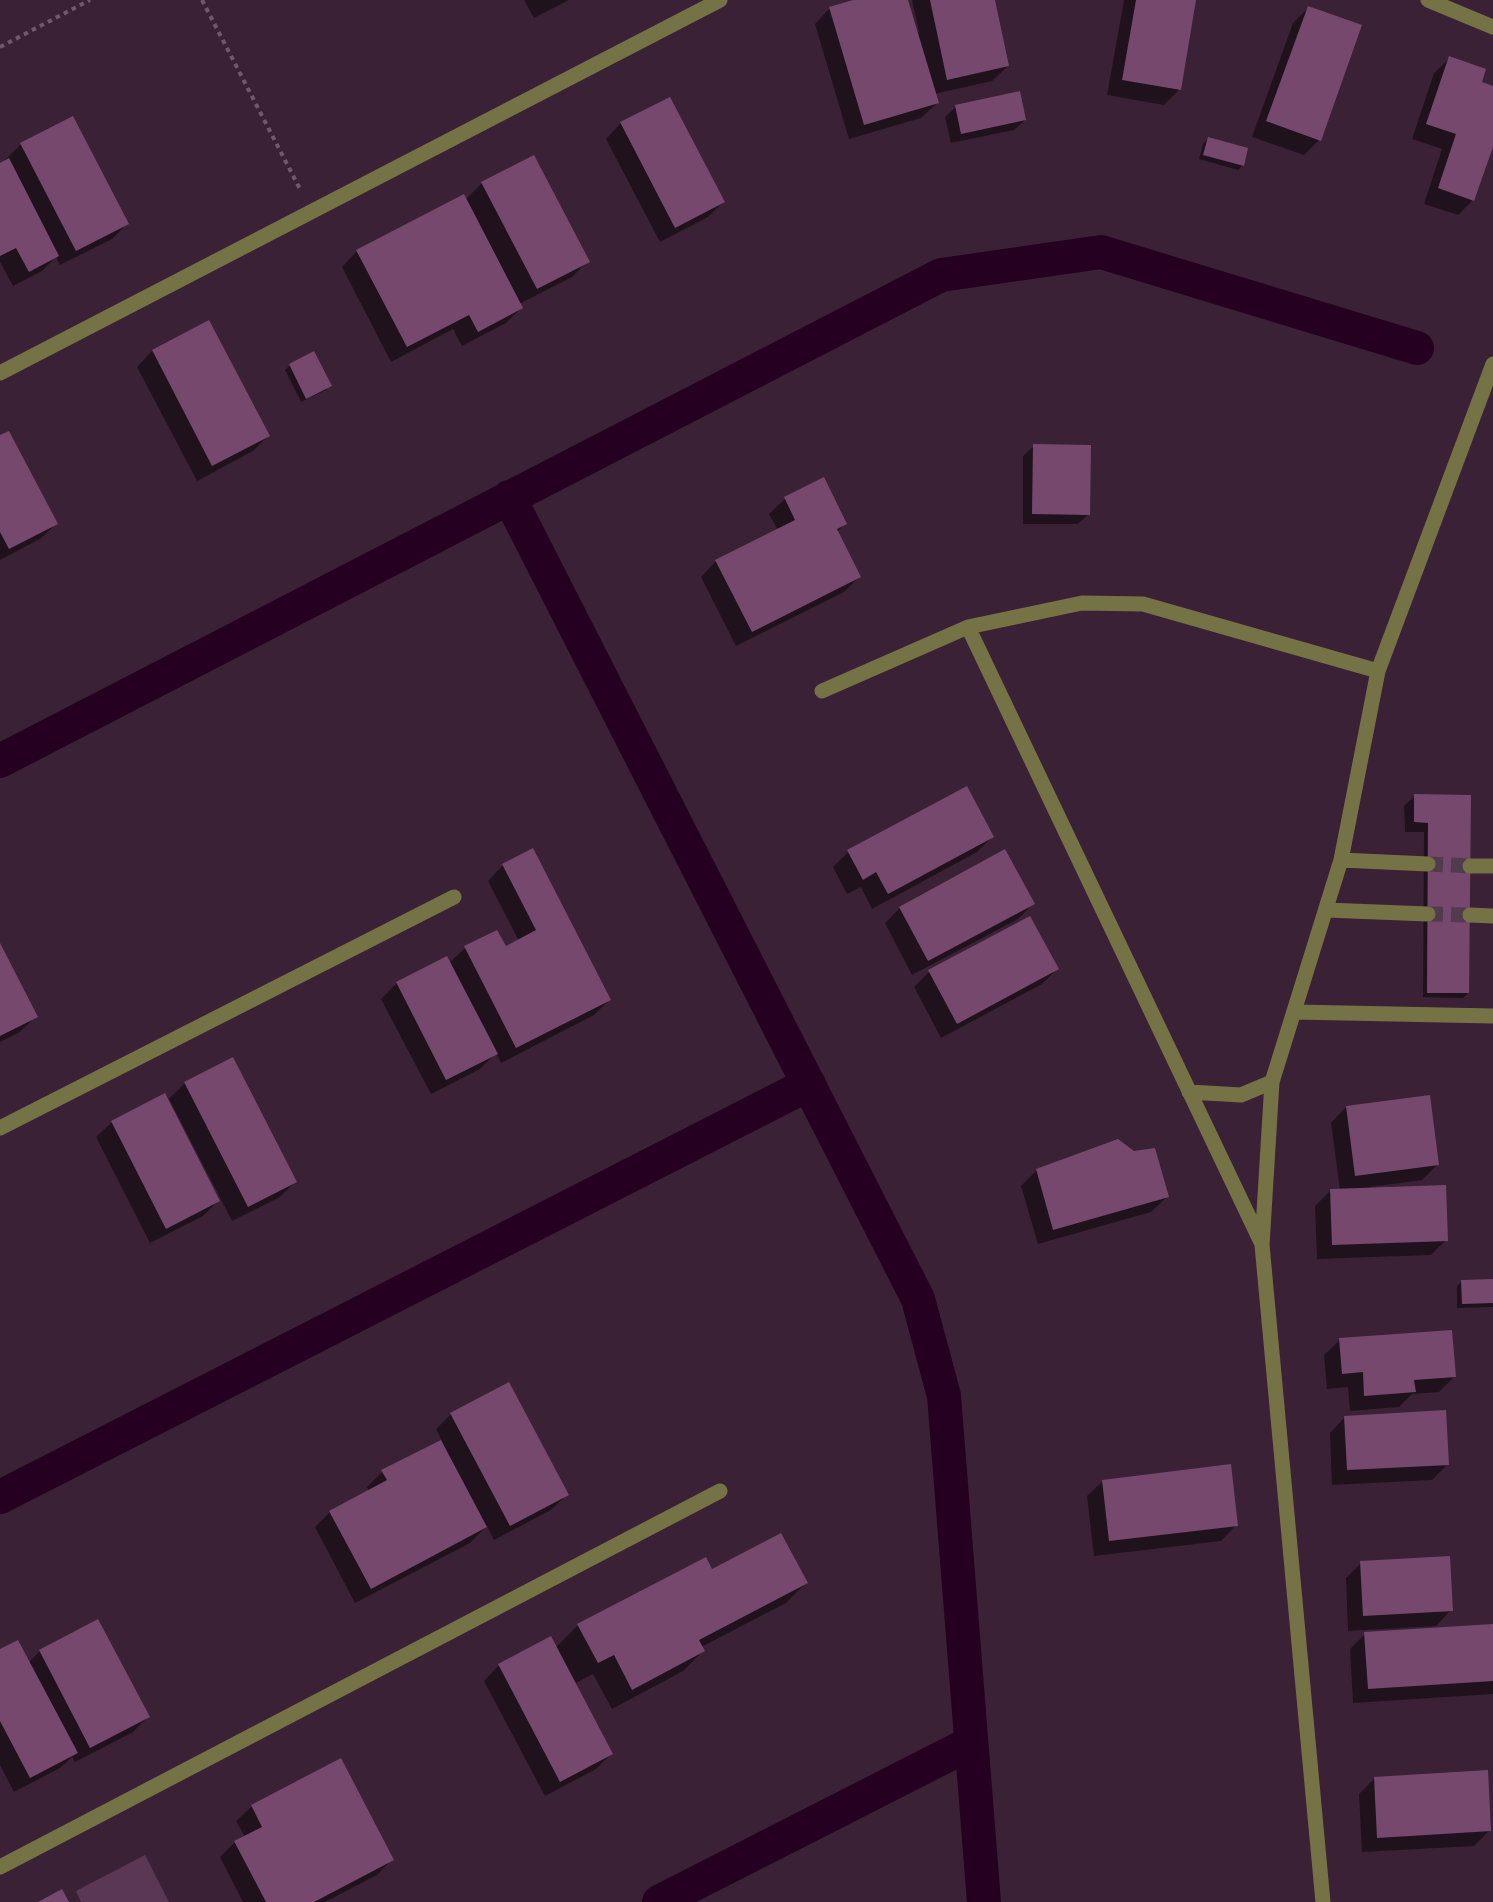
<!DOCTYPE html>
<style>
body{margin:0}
canvas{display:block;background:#3a2135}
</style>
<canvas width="1493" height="1902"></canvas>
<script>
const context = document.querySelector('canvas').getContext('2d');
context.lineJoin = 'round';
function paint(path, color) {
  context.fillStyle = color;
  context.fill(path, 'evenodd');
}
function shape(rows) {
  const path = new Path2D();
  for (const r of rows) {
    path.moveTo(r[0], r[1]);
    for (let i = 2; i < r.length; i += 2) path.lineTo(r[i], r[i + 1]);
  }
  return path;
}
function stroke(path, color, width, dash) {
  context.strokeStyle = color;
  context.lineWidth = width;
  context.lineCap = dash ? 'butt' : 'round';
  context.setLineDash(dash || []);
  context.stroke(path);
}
paint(shape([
 [145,1855,169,1902,81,1902,76,1891]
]), '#5a3754');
paint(shape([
 [524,0,569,0,534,18],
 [858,0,907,0,916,33,919,32,912,0,993,0,1008,66,992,81,934,94,937,103,921,118,849,139,815,24,830,8],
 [1124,0,1195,0,1180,89,1164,105,1107,95],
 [1308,8,1319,140,1304,155,1252,137,1293,23],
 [1450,58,1480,83,1493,87,1493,142,1473,200,1458,215,1424,204,1442,149,1412,139,1434,73],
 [956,107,1025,120,1014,130,951,143,945,117],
 [72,118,127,224,112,239,60,265,56,257,42,271,13,286,0,262,0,165,6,162,5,160,20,145],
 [621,123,723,202,708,217,660,242,606,139],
 [1208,139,1243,165,1238,170,1199,159,1203,144],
 [482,183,588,261,572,277,519,304,521,308,506,323,462,346,453,329,391,362,342,267,357,251,465,200],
 [209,322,268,436,253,451,197,481,137,367,152,351],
 [314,353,330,385,326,390,301,402,285,370,289,366],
 [0,437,56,524,40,539,0,560],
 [1034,446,1089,514,1078,524,1023,524,1023,456],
 [823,479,845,524,837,532,860,576,844,592,736,646,701,577,716,561,778,530,769,514,785,499],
 [1415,796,1469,796,1468,993,1463,998,1423,997,1424,832,1405,832,1404,806],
 [992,837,977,852,872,909,861,887,847,894,833,867,848,852],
 [503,865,609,1000,594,1015,501,1063,496,1053,480,1069,431,1094,381,999,397,983,449,963,465,948,505,948,519,941,488,881],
 [1033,904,1018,919,912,975,885,923,900,908],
 [0,946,36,1016,20,1032,0,1042],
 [1057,969,1042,984,941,1038,914,987,929,972],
 [185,1083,295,1182,280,1197,232,1221,169,1099],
 [1346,1107,1437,1165,1422,1180,1370,1187,1370,1189,1446,1240,1431,1255,1317,1259,1315,1206,1331,1190,1340,1190,1331,1123],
 [112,1122,218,1201,203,1216,150,1243,96,1137],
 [1037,1170,1167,1197,1151,1212,1038,1244,1021,1186],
 [1493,1281,1493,1307,1457,1308,1457,1286,1461,1282],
 [1340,1340,1454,1377,1439,1392,1412,1394,1399,1407,1350,1411,1348,1387,1327,1389,1324,1355],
 [451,1414,567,1495,551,1510,494,1540,487,1526,470,1543,355,1603,315,1527,330,1512,369,1491,367,1487,382,1472,442,1441,436,1429],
 [1345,1417,1447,1465,1432,1480,1332,1485,1330,1433],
 [1103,1481,1236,1525,1221,1541,1094,1556,1087,1496],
 [1361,1563,1451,1610,1436,1626,1348,1631,1346,1578],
 [806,1583,786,1603,701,1647,703,1651,683,1671,612,1709,593,1674,574,1684,611,1754,596,1769,545,1796,484,1681,499,1665,555,1648,578,1625],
 [1493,1626,1493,1694,1353,1703,1350,1649,1365,1634],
 [0,1651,28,1663,40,1651,148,1717,133,1732,75,1762,72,1757,60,1768,14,1792,0,1765],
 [1374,1779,1490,1830,1474,1846,1362,1852,1359,1794],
 [252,1806,392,1859,377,1875,325,1902,243,1902,220,1857,235,1842,245,1837,236,1821]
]), '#0007');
stroke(shape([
 [509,497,918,1299,944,1396,984,1902],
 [0,761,941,275,1101,252,1417,348],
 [0,1497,809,1084],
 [659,1902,971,1743]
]), '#250021', 34);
paint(shape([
 [853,0,908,0,939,103,864,125,829,7],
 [930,0,995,0,1009,66,947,80],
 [1136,0,1196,0,1181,90,1122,80],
 [1308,6,1362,25,1321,141,1266,121],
 [1449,56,1486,69,1482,82,1493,86,1493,147,1474,201,1438,188,1456,134,1426,124],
 [1020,91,1026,120,961,134,955,105],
 [670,97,725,202,675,228,620,122],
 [73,116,129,224,76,251,20,143],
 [1208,137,1248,148,1244,166,1203,155],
 [534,155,590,262,537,289,481,182],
 [9,158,59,256,29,272,16,248,0,256,0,163],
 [464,194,523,308,478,332,469,315,407,347,356,250],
 [209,320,270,436,212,466,152,350],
 [314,351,332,386,306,399,289,364],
 [9,431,58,524,9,549,0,532,0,435],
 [1033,444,1091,445,1090,515,1032,514],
 [824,477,847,524,837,529,861,577,752,632,715,560,795,520,784,497],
 [967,786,994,837,888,894,876,872,863,880,847,850],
 [1414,794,1471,795,1469,993,1427,993,1428,823,1414,822],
 [533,848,611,1000,516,1048,464,946,497,930,506,946,536,930,502,864],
 [1005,849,1035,904,928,961,899,907],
 [1030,916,1059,969,957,1024,928,970],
 [0,943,38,1017,0,1036],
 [447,956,498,1054,446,1080,396,982],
 [233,1057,297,1182,248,1207,184,1082],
 [165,1093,220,1201,166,1229,111,1121],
 [1430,1095,1439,1165,1355,1176,1346,1106],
 [1118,1139,1134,1151,1155,1148,1169,1197,1053,1230,1036,1169],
 [1446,1185,1448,1241,1332,1245,1330,1189],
 [1493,1279,1493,1303,1462,1304,1461,1280],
 [1452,1330,1456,1377,1414,1380,1416,1392,1364,1396,1363,1372,1342,1374,1339,1338],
 [509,1382,569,1495,510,1526,450,1413],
 [1446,1410,1449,1465,1347,1470,1344,1416],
 [441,1440,487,1527,371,1589,329,1511,387,1480,381,1470],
 [1231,1464,1238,1526,1109,1541,1102,1480],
 [781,1533,808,1583,699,1640,705,1651,632,1690,614,1655,598,1663,577,1624,706,1557,712,1569],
 [1450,1556,1453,1611,1363,1616,1360,1561],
 [98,1619,150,1717,90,1748,39,1650],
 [1493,1624,1493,1681,1368,1689,1364,1632],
 [551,1636,613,1754,560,1782,498,1664],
 [18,1640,78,1753,30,1778,0,1721,0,1649],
 [341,1758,394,1860,314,1902,266,1902,234,1841,262,1827,251,1805],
 [1488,1770,1491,1831,1377,1838,1374,1777],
 [62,1889,69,1902,38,1902]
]), '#76486e');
stroke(shape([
 [1428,864,1470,866],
 [1428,914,1470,915]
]), '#533b4e', 15, [15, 8]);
stroke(shape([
 [202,0,301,191],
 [0,47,90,0]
]), '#6f596b', 4, [4.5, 4.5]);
stroke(shape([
 [1428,0,1493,27],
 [0,373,720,0],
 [968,627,1261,1242],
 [822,691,968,627,1082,603,1143,604,1378,671],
 [1341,860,1428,864],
 [1470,866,1493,866],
 [1326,910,1428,914],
 [1470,915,1493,916],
 [1295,1012,1493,1016],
 [1189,1092,1241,1095,1272,1082],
 [0,1128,454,897],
 [0,1867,720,1491],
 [1323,1902,1262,1245,1272,1082,1341,860,1378,671,1493,364]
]), '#757346', 15);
</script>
